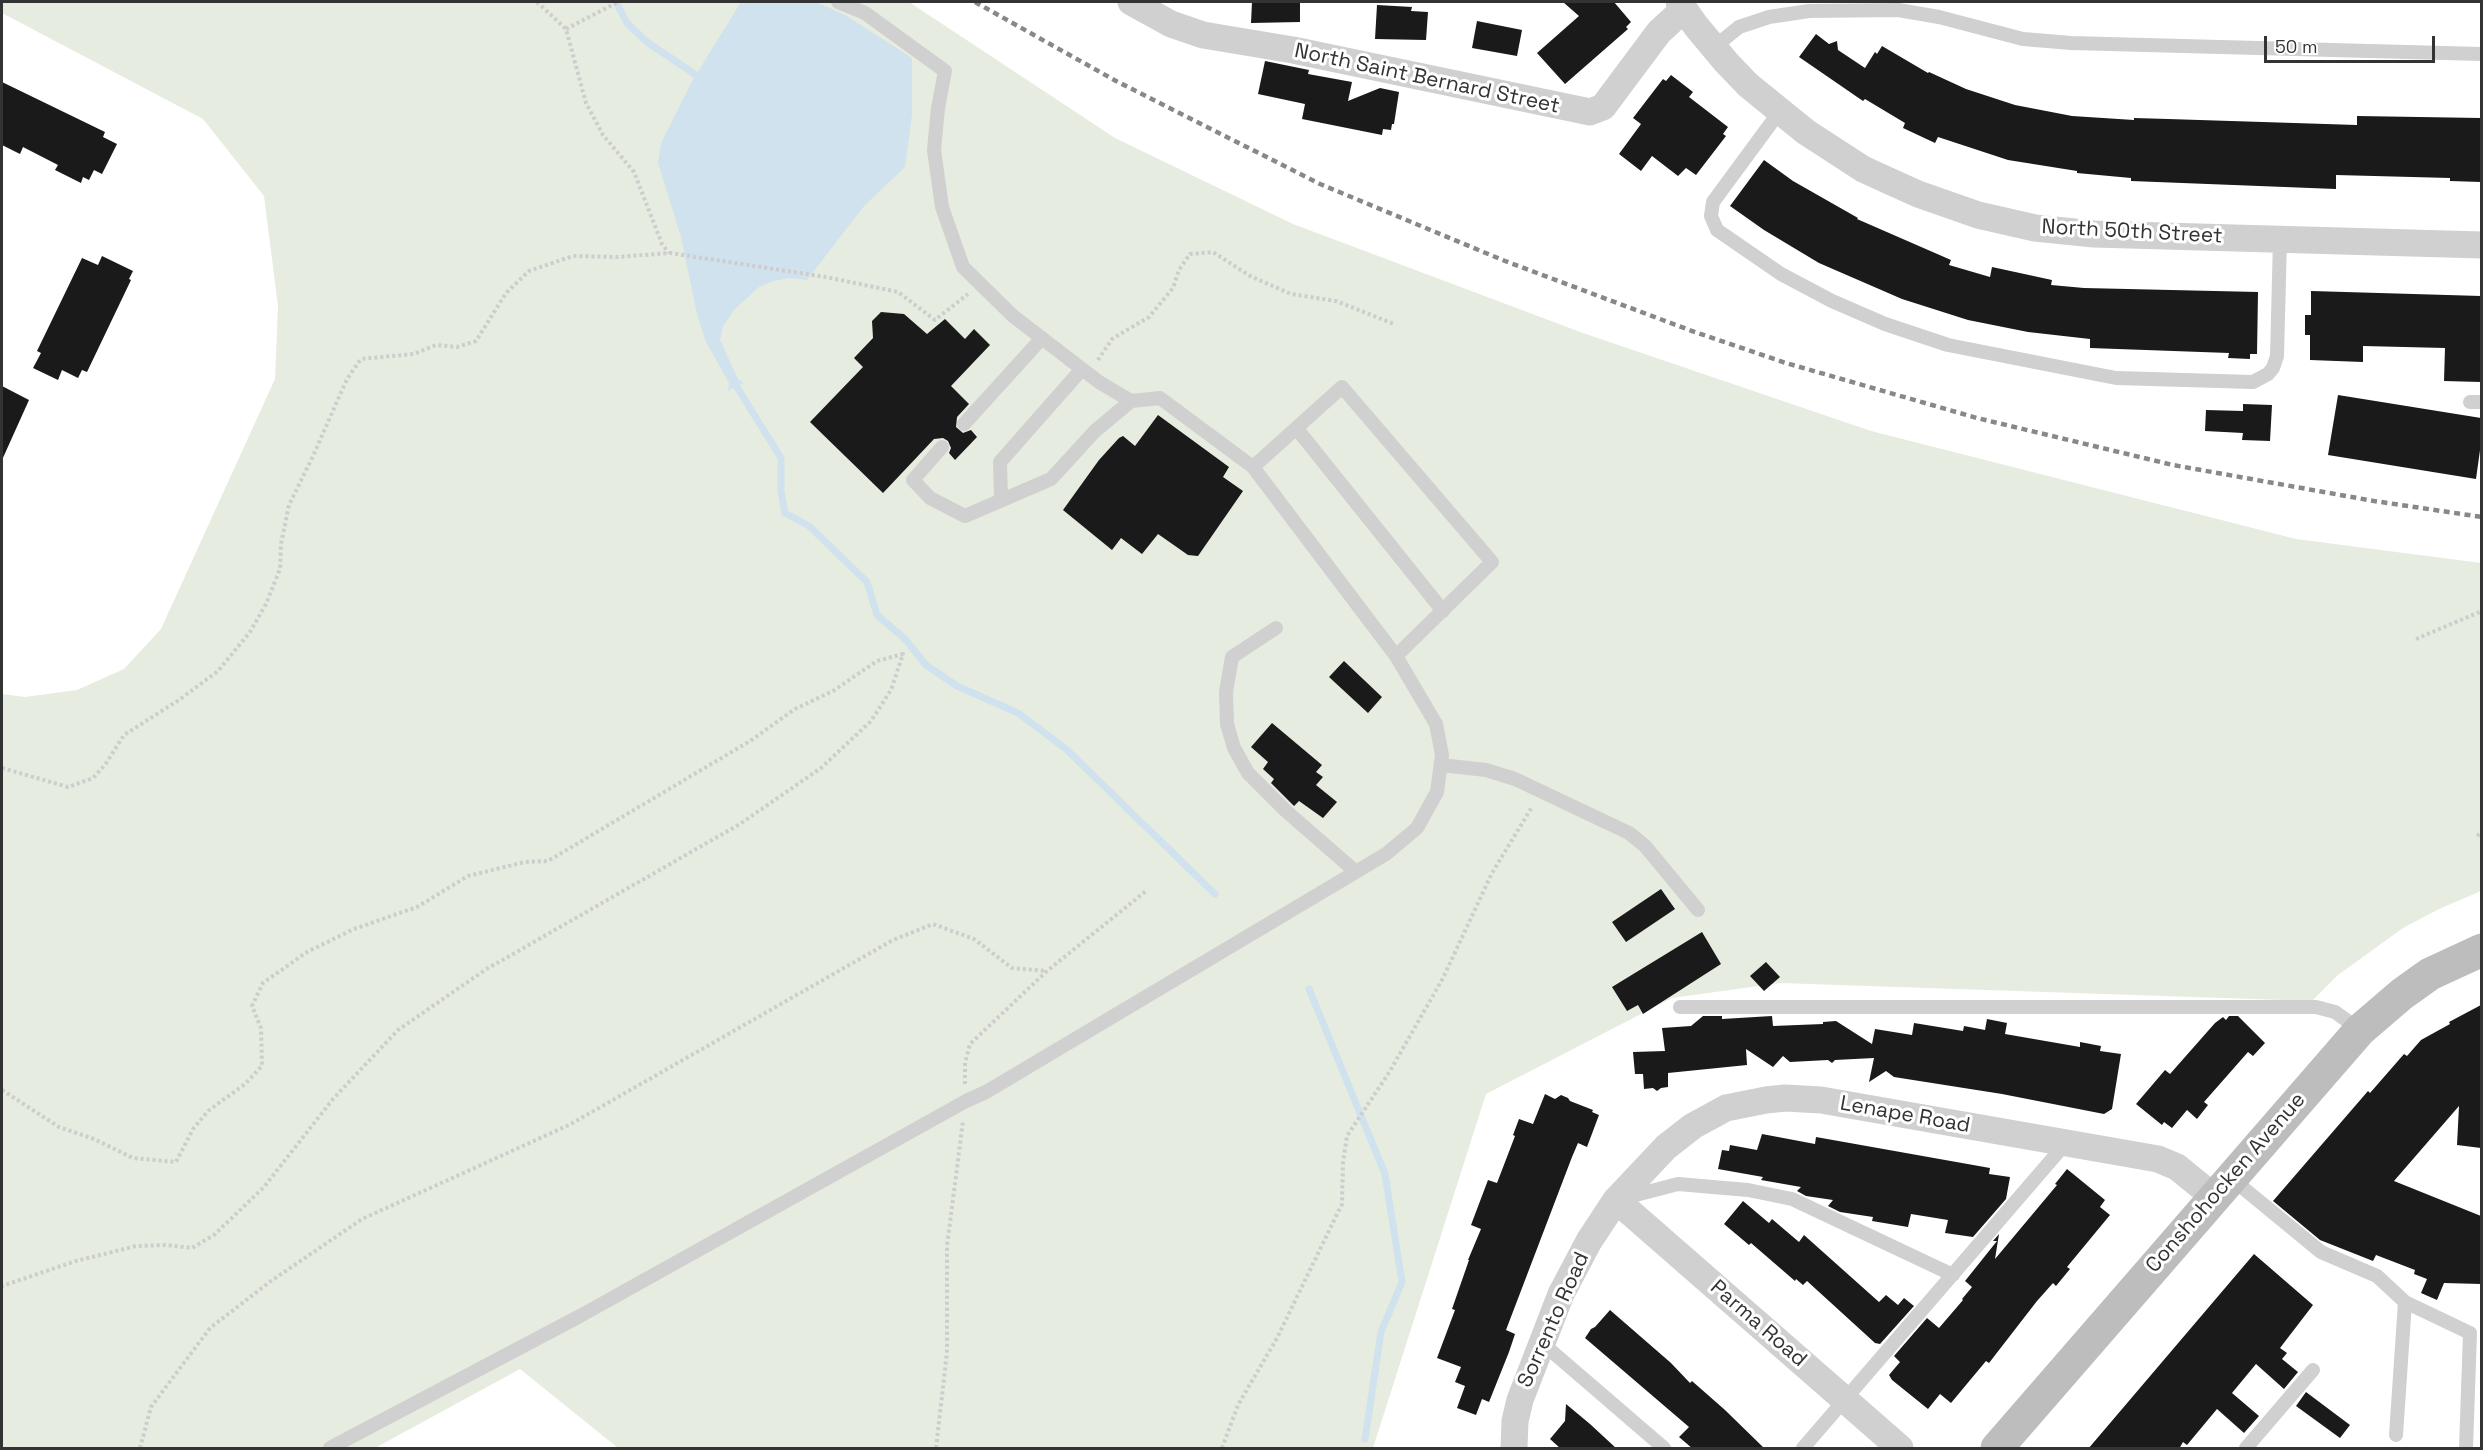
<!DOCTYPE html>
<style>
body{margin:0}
#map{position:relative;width:2483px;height:1450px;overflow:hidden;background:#fff;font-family:"Space Grotesk",sans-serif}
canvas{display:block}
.frame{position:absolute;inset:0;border:3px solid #333;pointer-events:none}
.scale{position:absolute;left:2264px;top:36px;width:171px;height:27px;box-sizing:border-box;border:3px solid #333;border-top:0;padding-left:8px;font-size:18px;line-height:21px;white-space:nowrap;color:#333;-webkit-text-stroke:4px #fff;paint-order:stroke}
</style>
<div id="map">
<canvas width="2483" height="1450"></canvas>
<div class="frame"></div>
<div class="scale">50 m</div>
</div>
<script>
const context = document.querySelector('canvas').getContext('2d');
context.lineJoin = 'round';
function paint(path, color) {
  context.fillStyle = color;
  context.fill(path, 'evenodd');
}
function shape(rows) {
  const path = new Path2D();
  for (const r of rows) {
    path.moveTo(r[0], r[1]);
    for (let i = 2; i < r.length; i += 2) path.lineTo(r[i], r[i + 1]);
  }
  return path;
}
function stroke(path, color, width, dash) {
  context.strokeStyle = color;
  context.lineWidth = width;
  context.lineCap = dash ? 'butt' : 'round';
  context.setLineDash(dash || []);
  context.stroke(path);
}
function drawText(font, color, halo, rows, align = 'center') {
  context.font = font + ' "Space Grotesk",sans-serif';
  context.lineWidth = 6;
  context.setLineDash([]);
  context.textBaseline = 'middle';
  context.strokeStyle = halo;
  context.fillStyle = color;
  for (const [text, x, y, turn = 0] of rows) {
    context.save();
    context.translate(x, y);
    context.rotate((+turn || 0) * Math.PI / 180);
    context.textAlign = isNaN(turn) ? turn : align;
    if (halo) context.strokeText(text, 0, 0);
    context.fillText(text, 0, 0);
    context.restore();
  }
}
paint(shape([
 [2,2,909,2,1115,138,1293,224,1583,333,1871,431,2296,539,2481,563,2481,891,2439,909,2403,928,2338,975,2312,1001,1780,983,1672,998,1486,1094,1373,1448,618,1448,520,1369,375,1448,2,1448,2,694,25,697,77,690,124,669,161,629,275,379,278,306,264,196,203,119,2,13]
]), '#e6ecdf');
paint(shape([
 [741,2,816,2,845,15,912,58,912,115,905,167,864,206,807,280,789,278,773,281,759,287,735,309,723,326,720,340,738,379,744,383,728,391,729,383,706,342,697,314,681,237,658,163,661,143,691,83]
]), '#cfe2ee');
stroke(shape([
 [616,2,627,23,647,42,702,79],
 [732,379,781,458,781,491,785,513,809,526,867,582,877,615,905,639,926,665,957,686,1018,713,1066,749,1215,894],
 [1309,989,1385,1174,1402,1282,1381,1332,1365,1439]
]), '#cfe2ee', 7);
paint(shape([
 [1252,2,1300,2,1300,22,1251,23],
 [1563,2,1614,2,1631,22,1626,27,1628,29,1565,84,1537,53,1579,16],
 [1377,5,1412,7,1411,11,1428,12,1426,40,1375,39],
 [1477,21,1522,30,1517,56,1472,48],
 [1816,34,1829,44,1837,41,1838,50,1865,68,1875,52,1877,54,1882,46,1928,73,1929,72,1966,89,2015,105,2072,116,2134,120,2134,118,2168,119,2357,125,2357,116,2481,118,2481,182,2450,181,2450,178,2336,175,2336,189,2131,181,2131,178,2077,173,2077,171,2008,160,1938,137,1935,143,1903,128,1905,123,1865,99,1863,101,1799,57],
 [1265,61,1309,70,1308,74,1352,82,1348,101,1380,88,1399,92,1394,124,1392,124,1391,130,1383,129,1382,135,1302,119,1305,104,1258,94],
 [1671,75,1693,92,1689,97,1728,127,1723,134,1726,136,1696,175,1686,168,1678,176,1652,156,1641,171,1619,154,1641,124,1633,118,1663,79,1666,81],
 [2,82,105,132,103,137,117,144,102,174,94,170,89,180,83,177,81,183,55,170,58,165,23,147,20,154,2,145],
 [1764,160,1793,181,1858,218,1857,219,1951,260,1949,265,1990,277,1992,267,2052,280,2051,285,2084,288,2258,292,2257,354,2250,354,2250,359,2228,358,2229,353,2090,348,2090,339,2028,332,1968,320,1902,299,1819,263,1764,230,1730,206],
 [102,256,133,271,129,279,131,280,87,372,82,370,78,378,62,370,58,380,33,368,41,353,37,351,82,258,98,265],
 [2311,291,2481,296,2481,382,2444,381,2445,348,2363,346,2363,362,2310,360,2310,335,2305,335,2305,315,2311,315],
 [881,312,904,314,927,334,945,319,965,339,974,329,990,345,951,386,969,404,957,417,956,427,963,433,971,430,977,437,955,460,949,453,951,448,948,441,943,438,934,439,883,493,810,422,863,367,854,358,873,338,872,321],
 [2,386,29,400,2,460],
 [2338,395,2481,418,2481,443,2476,479,2328,455],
 [2243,404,2272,405,2270,441,2242,440,2243,433,2205,431,2206,410,2243,411],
 [1158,415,1229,467,1223,477,1243,491,1198,556,1188,555,1158,534,1142,554,1121,538,1112,550,1063,510,1099,460,1119,438,1123,436,1135,446],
 [1344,661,1382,697,1368,713,1329,677],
 [1272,723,1322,765,1316,772,1323,777,1316,785,1337,802,1323,818,1299,801,1294,806,1271,783,1274,779,1263,769,1268,762,1251,747],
 [1661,889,1675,909,1626,942,1612,922],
 [1702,932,1721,964,1643,1014,1638,1005,1627,1011,1612,987],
 [1766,962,1780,977,1764,991,1750,976],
 [2481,1005,2481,1148,2457,1145,2459,1106,2394,1181,2481,1216,2481,1284,2444,1283,2437,1300,2421,1293,2427,1279,2414,1274,2415,1270,2376,1255,2373,1261,2320,1240,2273,1201,2368,1091,2370,1093,2404,1054,2407,1056,2421,1040,2450,1024,2449,1022],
 [1703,1016,1722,1016,1722,1019,1772,1016,1773,1026,1823,1024,1823,1022,1836,1021,1872,1044,1875,1029,1912,1035,1914,1023,1963,1031,1964,1026,1985,1030,1987,1019,2007,1023,2005,1034,2080,1047,2080,1042,2101,1046,2100,1051,2121,1054,2112,1109,2104,1114,2002,1094,1894,1077,1886,1071,1869,1082,1874,1058,1835,1060,1832,1063,1828,1060,1790,1062,1783,1056,1773,1067,1746,1049,1747,1065,1668,1073,1668,1087,1661,1088,1657,1091,1653,1088,1644,1089,1643,1074,1635,1074,1633,1052,1665,1051,1662,1028,1691,1026],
 [2229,1016,2238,1016,2265,1043,2253,1056,2248,1052,2204,1102,2208,1105,2197,1119,2187,1110,2172,1128,2164,1122,2162,1125,2136,1104,2165,1070,2170,1074,2215,1023,2223,1017,2226,1020],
 [1545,1094,1555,1099,1561,1095,1568,1098,1570,1101,1593,1110,1592,1112,1599,1115,1587,1147,1578,1143,1572,1157,1506,1330,1515,1334,1509,1352,1489,1402,1482,1399,1476,1415,1457,1408,1465,1386,1455,1382,1461,1367,1437,1358,1455,1310,1452,1309,1469,1260,1468,1260,1481,1229,1471,1225,1488,1180,1497,1183,1515,1136,1513,1135,1519,1119,1533,1124],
 [1762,1134,1815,1144,1816,1137,1990,1168,1989,1174,2010,1177,2006,1199,1973,1237,1945,1233,1948,1220,1911,1214,1908,1227,1872,1221,1873,1217,1840,1212,1828,1206,1833,1200,1806,1196,1797,1191,1801,1187,1761,1180,1763,1177,1718,1169,1722,1150,1729,1151,1730,1145,1757,1150],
 [2067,1169,2105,1200,2100,1207,2110,1215,2067,1267,2070,1269,2056,1286,2053,1283,2037,1301,1989,1363,1986,1361,1951,1403,1940,1394,1928,1409,1892,1380,1889,1375,1900,1362,1894,1356,1927,1318,1939,1328,1963,1300,1962,1299,1972,1287,1965,1281,1997,1241,1993,1241,1999,1234,1995,1259,2057,1185,2055,1184],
 [1743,1201,1769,1223,1772,1219,1799,1242,1804,1235,1879,1302,1886,1295,1898,1305,1904,1298,1914,1306,1880,1344,1875,1343,1807,1281,1803,1285,1796,1279,1795,1281,1751,1243,1749,1245,1724,1224],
 [2254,1254,2313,1305,2280,1348,2287,1353,2282,1359,2298,1372,2284,1389,2256,1364,2232,1393,2259,1416,2244,1433,2217,1409,2187,1445,2183,1442,2179,1449,2088,1449],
 [1610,1310,1671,1363,1690,1383,1692,1381,1725,1410,1765,1449,1693,1449,1679,1437,1689,1427,1585,1338,1591,1329,1595,1327],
 [2306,1392,2350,1425,2340,1438,2296,1406],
 [1566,1404,1590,1424,1617,1449,1561,1449,1550,1439,1565,1421]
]), '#1a1a1a');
stroke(shape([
 [537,2,566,29,586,103,603,135,634,172,662,244,669,253],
 [566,29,618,2],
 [1098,360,1112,339,1149,317,1173,288,1179,270,1190,254,1213,252,1250,276,1291,294,1336,301,1394,324],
 [2416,639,2482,611],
 [2,768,68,787,93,778,105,765,124,735,179,700,218,671,250,632,266,604,280,569,281,544,289,505,313,456,347,379,361,359,414,354,436,345,457,347,476,341,506,293,529,271,573,256,618,257,670,253,826,277,898,292,935,320,968,294],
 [2477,836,2482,832],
 [965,1084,965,1063,970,1044,1047,971,1146,891],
 [2,1090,59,1127,94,1139,133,1158,176,1162,193,1129,208,1111,245,1084,262,1066,261,1028,252,1006,263,983,307,952,354,929,417,907,468,876,525,862,548,861,750,741,795,709,833,691,877,661,903,654,891,690,871,721,821,768,740,824,485,970,398,1030,333,1099,264,1187,214,1235,192,1248,167,1245,136,1246,76,1261,2,1286],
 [140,1448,151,1407,210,1328,271,1281,362,1219,569,1125,893,940,933,924,974,939,1012,968,1047,971],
 [936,1448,947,1352,947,1246,963,1121],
 [1222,1448,1238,1405,1277,1338,1342,1204,1343,1162,1347,1136,1390,1071,1443,978,1492,873,1532,807]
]), '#cdcdcd', 4, [3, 3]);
stroke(shape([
 [838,2,865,13,945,71,938,108,934,150,942,207,963,267,1013,316,1099,382,1131,401],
 [1713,48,1739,27,1769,17,1809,11,1898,10,1939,17,2023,39,2071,43,2482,54],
 [1780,111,1713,202,1711,216,1717,230,1781,274,1832,301,1885,324,1948,345,2116,378,2253,382,2268,374,2273,368,2277,356,2280,240],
 [2470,402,2482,402],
 [964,424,1042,338],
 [1297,429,1443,611],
 [1253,467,1342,387,1492,562,1396,656],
 [1001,500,1000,462,1082,369],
 [1276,628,1232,657,1226,692,1227,724,1234,748,1248,773,1286,811,1356,872],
 [1441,765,1486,770,1515,779,1629,833,1645,846,1698,910],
 [1680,1007,2316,1007,2335,1012,2360,1030],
 [2231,1178,2321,1252,2377,1276,2405,1302,2470,1333,2466,1448],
 [1624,1198,1678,1184,1748,1190,1792,1199,1953,1275],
 [1542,1343,1664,1448],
 [2396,1435,2405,1302],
 [330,1448,580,1316,966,1101,986,1092,1386,854,1417,828,1437,792,1442,755,1436,724,1396,656,1253,467,1160,398,1131,401,1095,431,1051,479,965,516,930,498,913,480,942,447],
 [1803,1448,2066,1143],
 [2246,1448,2313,1370]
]), '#d0d0d0', 14);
stroke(shape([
 [1131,2,1171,24,1203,35,1293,50,1590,112,1603,107,1659,32,1684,9],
 [1679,2,1696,26,1726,62,1748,85,1806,132,1863,169,1887,180,1918,194,1978,215,2035,228,2094,234,2482,245],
 [1616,1200,1900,1448],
 [1514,1448,1515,1421,1520,1400,1561,1294,1589,1241,1616,1200,1666,1147,1693,1126,1726,1108,1766,1100,1785,1098,1821,1100,2158,1159,2177,1167,2214,1197]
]), '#d0d0d0', 27);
stroke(shape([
 [1997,1448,2360,1030,2402,994,2430,974,2482,950]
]), '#bdbdbd', 33);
stroke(shape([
 [975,2,1116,81,1320,184,1505,261,1692,331,1786,363,1977,418,2173,465,2374,501,2482,517]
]), '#888', 4.5, [6, 4.5]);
drawText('21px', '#333', '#fff', [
 ["North Saint Bernard Street",1427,79,12],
 ["North 50th Street",2132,232,3],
 ["Lenape Road",1905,1115,10],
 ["Conshohocken Avenue",2226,1183,-49],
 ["Sorrento Road",1554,1320,-66],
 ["Parma Road",1758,1324,41]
]);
</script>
